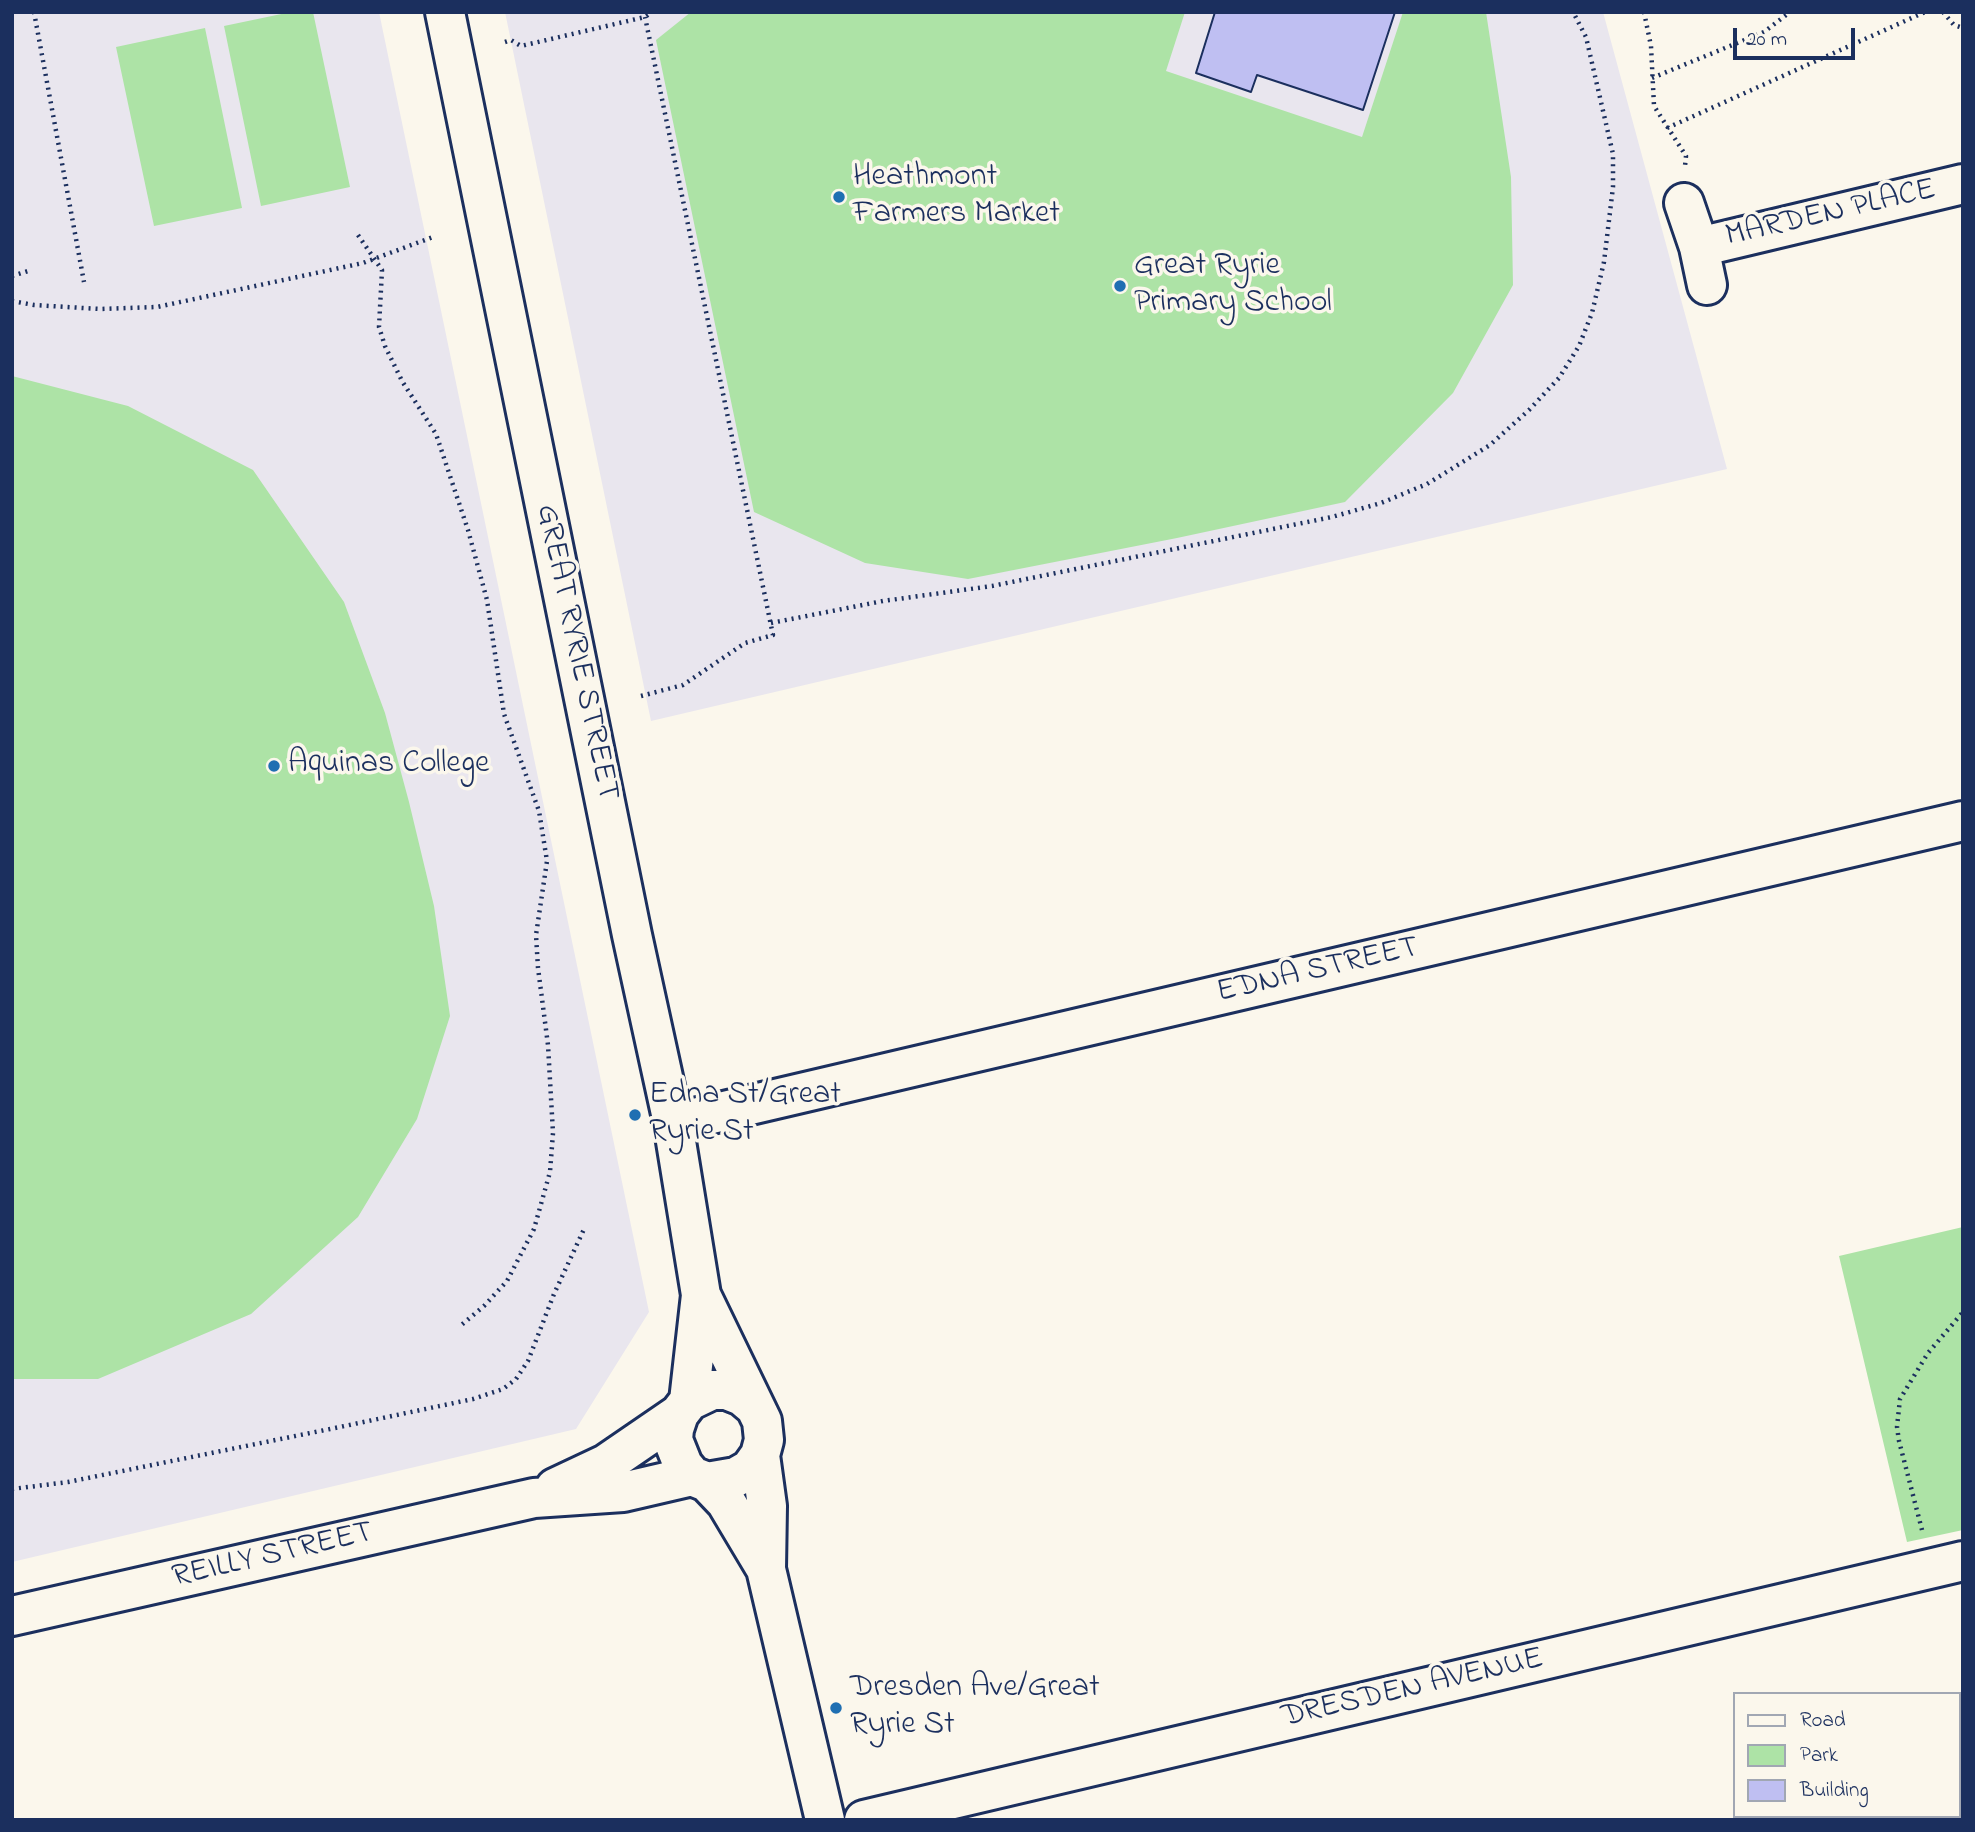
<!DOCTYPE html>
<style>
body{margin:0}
#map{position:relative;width:1975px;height:1832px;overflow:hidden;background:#fbf7ec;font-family:"Indie Flower",sans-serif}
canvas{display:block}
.frame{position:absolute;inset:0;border:14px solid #1b2f5e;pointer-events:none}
.legend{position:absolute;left:1733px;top:1692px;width:228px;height:126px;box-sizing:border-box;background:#fbf7ec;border:2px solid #a1a7b3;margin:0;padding:9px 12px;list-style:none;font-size:21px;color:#1b2f5e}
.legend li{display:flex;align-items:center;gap:14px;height:35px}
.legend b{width:35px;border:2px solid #a1a7b3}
.scale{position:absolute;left:1733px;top:28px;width:122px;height:32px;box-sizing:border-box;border:4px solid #1b2f5e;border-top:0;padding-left:9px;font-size:21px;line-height:24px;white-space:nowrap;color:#1b2f5e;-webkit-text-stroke:5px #fbf7ec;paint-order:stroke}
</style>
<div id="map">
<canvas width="1975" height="1832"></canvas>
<div class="frame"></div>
<ul class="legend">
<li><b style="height:9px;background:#fbf7ec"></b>Road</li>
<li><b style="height:19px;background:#ade3a6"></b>Park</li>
<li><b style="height:19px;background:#bfbff2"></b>Building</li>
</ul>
<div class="scale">20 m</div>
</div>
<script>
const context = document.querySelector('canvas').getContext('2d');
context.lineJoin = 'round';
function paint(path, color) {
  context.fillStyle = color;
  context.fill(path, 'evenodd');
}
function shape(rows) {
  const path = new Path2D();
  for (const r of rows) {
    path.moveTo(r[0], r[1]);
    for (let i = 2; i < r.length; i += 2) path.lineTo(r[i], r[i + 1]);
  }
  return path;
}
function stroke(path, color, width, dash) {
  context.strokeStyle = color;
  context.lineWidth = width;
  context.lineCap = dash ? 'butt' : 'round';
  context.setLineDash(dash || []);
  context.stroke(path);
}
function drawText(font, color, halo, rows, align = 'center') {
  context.font = font + ' "Indie Flower",sans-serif';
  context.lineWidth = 7;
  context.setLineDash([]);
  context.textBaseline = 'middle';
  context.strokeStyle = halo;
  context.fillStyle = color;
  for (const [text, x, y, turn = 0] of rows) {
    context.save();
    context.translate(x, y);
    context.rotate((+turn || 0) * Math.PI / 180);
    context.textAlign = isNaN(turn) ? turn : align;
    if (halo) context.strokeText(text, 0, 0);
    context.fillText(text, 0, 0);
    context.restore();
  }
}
paint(shape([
 [12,12,379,12,649,1312,576,1429,12,1562],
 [505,12,1603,12,1727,469,651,721]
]), '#e9e6ee');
paint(shape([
 [291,12,313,12,350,187,261,206,224,26],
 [691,12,1185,12,1166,71,1362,137,1403,12,1486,12,1511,177,1513,285,1453,393,1345,502,1177,538,968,579,865,563,754,512,656,40],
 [205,28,242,208,154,226,116,47],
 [12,376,128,406,253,470,344,602,385,713,409,802,434,906,450,1016,417,1119,358,1217,251,1314,98,1379,12,1379],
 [1963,1227,1963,1530,1907,1542,1839,1256]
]), '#ade3a6');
const building = shape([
 [1215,12,1395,12,1363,110,1257,75,1251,92,1196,73,1215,12]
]);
paint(building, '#bfbff2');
stroke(building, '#1b2f5e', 2);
const street = shape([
 [1684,203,1699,247,1963,184],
 [1699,247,1707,285],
 [673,1123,1963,821],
 [864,1820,1963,1561]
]);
const secondary = shape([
 [445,12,632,935,673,1123,701,1295,689,1401],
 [701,1295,762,1421,764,1440,760,1455,750,1469,736,1477,707,1482,692,1476,683,1465,673,1440,674,1429,679,1414,689,1401,712,1390,727,1390,742,1396,755,1407],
 [760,1455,767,1506,766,1569,825,1820],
 [707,1482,726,1502,766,1569],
 [555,1488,606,1464,679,1414],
 [12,1616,534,1498,623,1492,692,1476]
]);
stroke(street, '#1b2f5e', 44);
stroke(secondary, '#1b2f5e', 44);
stroke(shape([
 [34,12,84,282],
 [1644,12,1651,46,1654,106,1686,156,1685,166],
 [1943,12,1954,25,1963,28],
 [505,42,511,40,521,46,645,17,652,12],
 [1652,78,1764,32,1790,12],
 [1667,128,1925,12],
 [358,235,382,270,379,327,385,346,402,381,436,434,468,530,487,600,504,714,539,811,547,861,536,935,538,968,548,1045,553,1133,550,1172,534,1229,507,1281,484,1306,459,1327],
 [12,276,28,271],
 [12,301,34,305,100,309,157,307,363,263,433,237],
 [771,623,883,601,992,586,1332,517,1381,503,1427,484,1490,445,1529,410,1559,378,1579,346,1592,313,1604,262,1613,187,1613,154,1586,37,1573,12],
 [641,696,683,685,745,643,773,635,645,17],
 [12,1489,68,1482,335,1428,473,1399,503,1389,516,1379,528,1361,554,1294,585,1227],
 [1922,1530,1899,1441,1897,1427,1900,1399,1928,1353,1963,1312]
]), '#1b2f5e', 4.5, [2, 5]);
stroke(street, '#fbf7ec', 38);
stroke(secondary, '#fbf7ec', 38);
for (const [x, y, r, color] of [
 [839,197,7,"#1f6fb2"],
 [1120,286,7,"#1f6fb2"],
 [274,766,7,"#1f6fb2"],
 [635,1115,7,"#1f6fb2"],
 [836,1708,7,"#1f6fb2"]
]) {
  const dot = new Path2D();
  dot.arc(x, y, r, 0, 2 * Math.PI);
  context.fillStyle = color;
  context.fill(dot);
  stroke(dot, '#fbf7ec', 2.5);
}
drawText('32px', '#1b2f5e', '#fbf7ec', [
 ["Heathmont",853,179],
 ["Farmers Market",853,216],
 ["Great Ryrie",1134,268],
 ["Primary School",1134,305],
 ["Aquinas College",288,766],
 ["Edna St/Great",649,1097],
 ["Ryrie St",649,1134],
 ["Dresden Ave/Great",850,1690],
 ["Ryrie St",850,1727]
], 'left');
drawText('32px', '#1b2f5e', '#fbf7ec', [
 ["MARDEN PLACE",1831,215,-13],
 ["GREAT RYRIE STREET",575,653,78],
 ["EDNA STREET",1318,972,-13],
 ["REILLY STREET",273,1557,-13],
 ["DRESDEN AVENUE",1413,1690,-13]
]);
</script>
